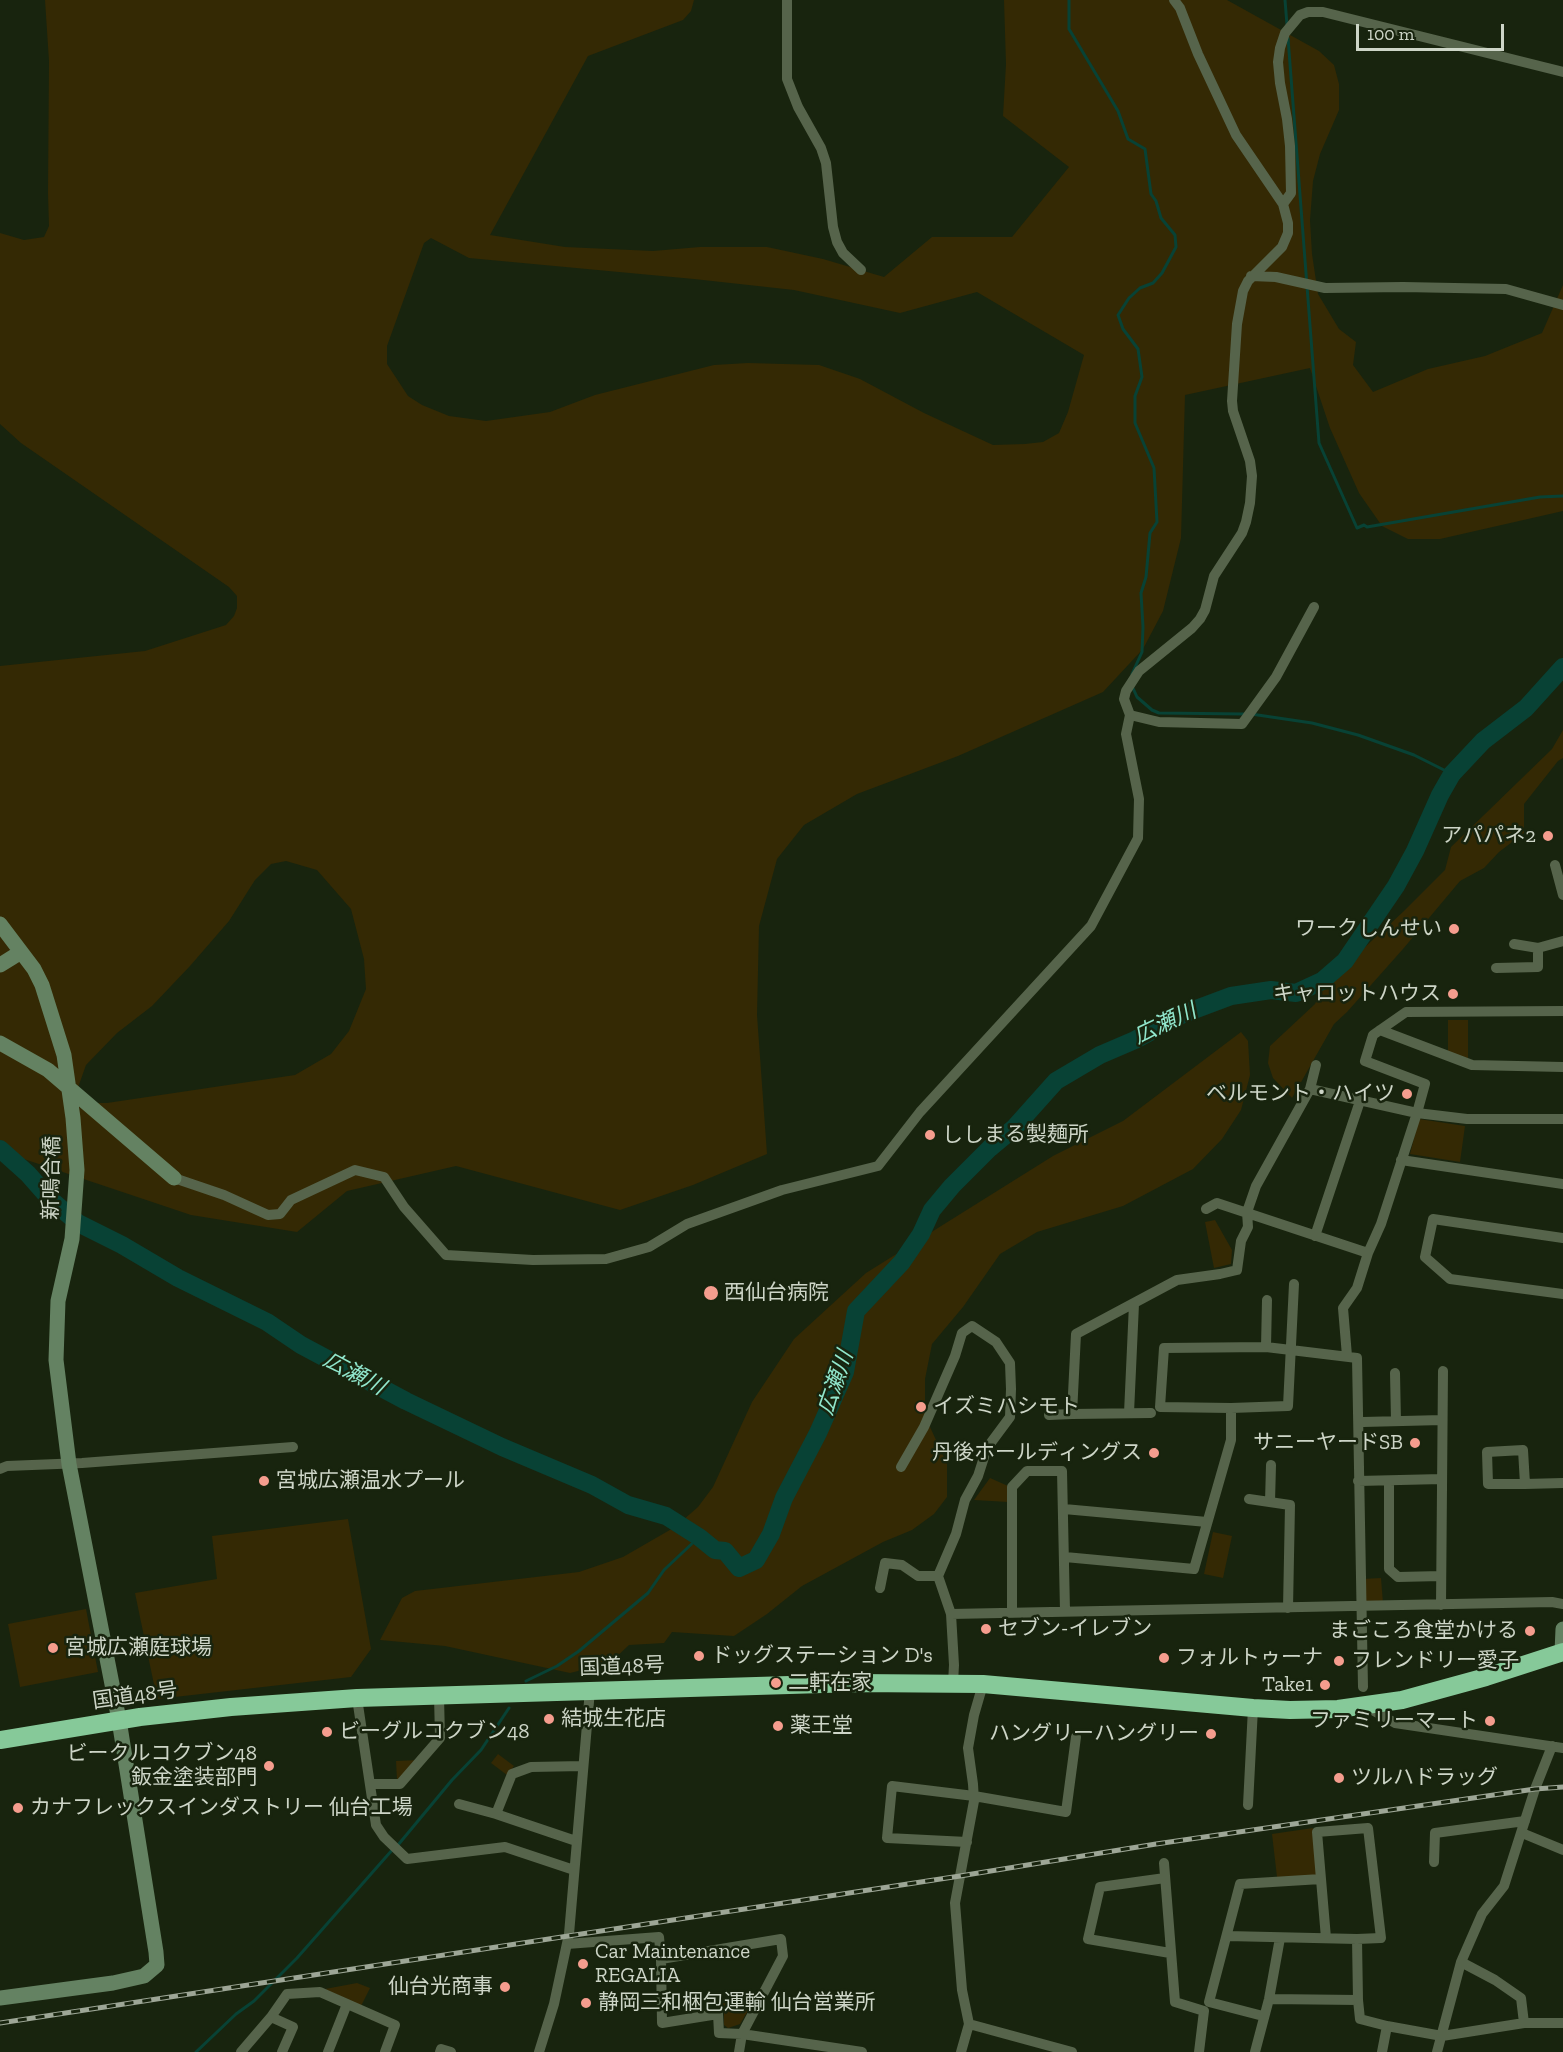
<!DOCTYPE html>
<meta charset="utf-8">
<style>
body{margin:0}
#map{position:relative;width:1563px;height:2052px;overflow:hidden;background:#18240e;font-family:"Zilla Slab",serif}
canvas{display:block}
.scale{position:absolute;left:1356px;top:24px;width:148px;height:27px;box-sizing:border-box;border:3px solid #cdd5c7;border-top:0;padding-left:8px;font-size:18px;line-height:21px;white-space:nowrap;color:#cdd5c7;-webkit-text-stroke:4px #18240e;paint-order:stroke}
</style>
<div id="map">
<canvas width="1563" height="2052"></canvas>
<div class="scale">100 m</div>
</div>
<script>
const context = document.querySelector('canvas').getContext('2d');
context.lineJoin = 'round';
function paint(path, color) {
  context.fillStyle = color;
  context.fill(path, 'evenodd');
}
function shape(rows) {
  const path = new Path2D();
  for (const r of rows) {
    path.moveTo(r[0], r[1]);
    for (let i = 2; i < r.length; i += 2) path.lineTo(r[i], r[i + 1]);
  }
  return path;
}
function stroke(path, color, width, dash) {
  context.strokeStyle = color;
  context.lineWidth = width;
  context.lineCap = dash ? 'butt' : 'round';
  context.setLineDash(dash || []);
  context.stroke(path);
}
function drawText(font, color, halo, rows, align = 'center') {
  context.font = font + ' "Zilla Slab","Noto Sans JP",serif';
  context.lineWidth = 5;
  context.setLineDash([]);
  context.textBaseline = 'middle';
  context.strokeStyle = halo;
  context.fillStyle = color;
  for (const [text, x, y, turn = 0] of rows) {
    context.save();
    context.translate(x, y);
    context.rotate((+turn || 0) * Math.PI / 180);
    context.textAlign = isNaN(turn) ? turn : align;
    if (halo) context.strokeText(text, 0, 0);
    context.fillText(text, 0, 0);
    context.restore();
  }
}
paint(shape([
 [45,0,694,0,691,11,683,20,588,56,490,235,565,247,653,251,700,247,767,247,823,259,884,277,932,237,1012,237,1069,167,1003,116,1006,64,1004,0,1227,0,1319,51,1334,65,1339,84,1339,110,1320,154,1313,181,1310,220,1312,254,1318,294,1339,329,1356,342,1353,365,1373,392,1428,369,1485,356,1542,333,1563,285,1563,511,1440,539,1408,539,1382,526,1359,493,1330,428,1310,368,1185,395,1181,538,1163,611,1143,649,1103,692,958,756,857,794,804,825,777,859,759,926,757,1015,767,1154,693,1185,620,1210,456,1166,347,1191,297,1232,191,1215,0,1151,0,666,145,651,226,625,234,616,237,608,237,596,229,587,21,443,0,424,0,233,24,240,44,237,49,226,48,193,49,61],
 [431,238,469,258,694,279,794,290,900,313,977,292,1084,355,1068,412,1059,433,1043,442,1025,444,993,445,924,413,860,379,819,365,748,363,714,365,595,395,550,412,486,421,449,416,422,405,408,396,387,364,387,346,424,243],
 [286,861,317,870,351,909,364,959,366,989,349,1031,331,1054,295,1075,107,1103,84,1103,75,1096,86,1065,117,1033,152,1006,190,966,229,921,255,880,271,864],
 [1563,730,1563,758,1558,761,1524,804,1524,833,1499,852,1484,868,1460,881,1403,949,1347,1012,1334,1024,1292,1098,1273,1078,1268,1063,1270,1046,1315,1004,1325,984,1404,911,1445,870,1451,847,1552,749],
 [1448,1020,1468,1020,1468,1059,1448,1052],
 [1241,1032,1248,1041,1250,1075,1241,1110,1222,1139,1193,1169,1123,1206,1037,1232,1000,1254,963,1307,932,1344,925,1379,925,1416,947,1464,947,1497,934,1514,912,1530,883,1542,802,1586,767,1614,734,1636,672,1632,664,1643,629,1645,610,1663,570,1673,445,1646,380,1640,402,1598,415,1591,579,1572,623,1557,675,1527,698,1507,713,1487,752,1402,794,1339,866,1273,1053,1156,1123,1121],
 [1419,1119,1465,1126,1460,1162,1410,1154],
 [1215,1220,1232,1250,1231,1264,1214,1268,1205,1222],
 [990,1478,1008,1486,1008,1502,974,1500],
 [348,1519,371,1649,351,1677,157,1699,135,1593,217,1579,212,1536],
 [1213,1532,1232,1536,1223,1578,1204,1574],
 [1381,1578,1383,1603,1363,1604,1362,1579],
 [86,1609,98,1672,20,1687,8,1624],
 [498,1754,514,1766,507,1775,491,1763],
 [419,1760,397,1780,396,1761],
 [1313,1828,1318,1873,1314,1876,1277,1877,1272,1834],
 [357,1983,370,1988,361,2006,325,1989],
 [747,1999,749,2009,740,2024,728,2028,724,2025,724,2011,717,2009,716,2003]
]), '#342904');
stroke(shape([
 [1069,0,1069,29,1118,111,1128,139,1145,149,1151,194,1156,201,1161,218,1175,235,1176,247,1162,273,1153,283,1140,288,1129,298,1118,315,1123,329,1138,349,1142,377,1135,396,1135,423,1154,468,1157,522,1150,533,1146,577,1141,593,1143,627,1142,652,1132,674],
 [1285,0,1287,25],
 [1288,38,1319,443,1357,528,1364,525,1367,527,1540,497,1563,496],
 [1132,686,1137,697,1152,710,1159,713,1245,714],
 [1251,714,1312,723,1358,735,1414,755,1452,774],
 [526,1681,557,1666,579,1651,648,1593,664,1570,699,1537],
 [398,1845,452,1780,481,1750,509,1708],
 [196,2052,236,2014,254,2001,297,1958,393,1849]
]), '#084235', 3);
stroke(shape([
 [0,1149,28,1174,50,1199,78,1223,122,1245,178,1278,267,1322,301,1345,406,1401,502,1447,592,1485,628,1505,666,1516,699,1537,715,1550,725,1551,739,1568,756,1560,771,1534,784,1498,818,1433,845,1372,856,1311,902,1262,921,1234,932,1210,952,1186,990,1148,1014,1128,1056,1081,1100,1055,1135,1040,1183,1014,1231,996,1271,990,1296,993,1322,981,1345,961,1396,886,1415,851,1440,795,1452,774,1483,741,1526,708,1563,667]
]), '#084235', 18);
stroke(shape([
 [787,0,787,79,798,107,821,148,826,163,833,227,837,242,843,253,861,270],
 [1283,204,1291,193,1290,146,1287,119,1280,83,1278,62,1280,48,1285,33,1300,15,1308,12,1323,12,1563,72],
 [1251,276,1276,277,1325,288,1403,287,1506,289,1563,305],
 [1130,715,1159,722,1242,724,1276,677,1314,607],
 [1555,865,1563,895],
 [1514,944,1538,948,1563,941],
 [1496,968,1538,967,1538,948],
 [1380,1030,1472,1065,1563,1067],
 [1310,1089,1316,1065],
 [1401,1160,1563,1184],
 [174,1178,224,1195,268,1215,280,1214,291,1200,355,1170,384,1177,404,1207,446,1255,533,1260,606,1259,649,1247,687,1224,782,1190,878,1166,920,1112,1091,926,1138,838,1139,799,1126,734,1130,715,1124,699,1126,691,1139,671,1192,628,1200,619,1205,610,1214,576,1242,533,1246,522,1250,503,1252,476,1250,461,1233,411,1232,401,1237,324,1243,291,1248,281,1282,247,1288,233,1288,223,1283,204,1236,135,1198,54,1180,8,1174,0],
 [1206,1209,1217,1203,1368,1253,1381,1224,1417,1113,1425,1084,1365,1061,1373,1035,1406,1012,1563,1011],
 [1315,1236,1360,1101],
 [1563,1238,1433,1219,1425,1257,1450,1279,1563,1294],
 [1266,1347,1267,1300],
 [1347,1356,1343,1308,1357,1288,1368,1253],
 [1395,1373,1396,1421],
 [1231,1408,1288,1406,1294,1284],
 [1129,1413,1134,1304],
 [1151,1413,1072,1414,1076,1334,1177,1280,1220,1274,1237,1270,1241,1241,1248,1227,1247,1212,1256,1186,1310,1089,1417,1113,1467,1119,1563,1119],
 [1049,1415,1072,1414],
 [1363,1422,1442,1420],
 [901,1467,924,1427,955,1356,962,1333,972,1326,996,1342,1010,1363,1011,1389,1010,1417,987,1448,978,1476,965,1500,956,1534,938,1576,951,1614,954,1665,953,1683],
 [0,1469,7,1466,82,1463,293,1447],
 [1358,1481,1442,1479],
 [1389,1481,1389,1569,1398,1577,1441,1576],
 [1525,1484,1523,1450,1487,1452,1488,1484,1525,1484,1563,1483],
 [1249,1499,1290,1505,1288,1608],
 [1270,1502,1271,1465],
 [1064,1509,1207,1522],
 [1065,1557,1194,1569,1231,1440,1231,1408,1160,1407,1164,1348,1266,1347,1357,1358,1363,1687],
 [880,1588,885,1563,902,1565,918,1576,938,1576],
 [1441,1605,1443,1371],
 [1012,1613,1012,1487,1027,1471,1062,1471,1065,1611],
 [951,1614,1552,1602,1563,1604],
 [357,1698,376,1825,384,1837,407,1859,505,1847,574,1870],
 [1367,1707,1395,1723,1563,1748],
 [370,1784,400,1784,440,1738,439,1696],
 [459,1804,496,1814],
 [1248,1805,1253,1708],
 [1522,1833,1563,1850],
 [576,1841,496,1814,512,1774,531,1767,583,1766],
 [967,1842,887,1838,892,1786,974,1796,1066,1812,1076,1737],
 [1434,1862,1435,1833,1525,1821],
 [1164,1863,1175,2002,1204,2011,1199,2052],
 [1165,1878,1100,1887,1088,1939,1170,1953],
 [1227,1936,1357,1939,1381,1938,1368,1828,1317,1832,1326,1938],
 [1357,1939,1358,2000,1360,2019,1387,2026,1442,2036,1524,2023,1563,2023],
 [567,1944,659,1937,661,1959,781,1939,783,1956,742,2034,739,2052],
 [661,1959,662,2023,718,2014,719,2033,742,2034,862,2052],
 [1461,1962,1495,1980,1521,1998,1524,2023],
 [1269,1999,1358,2000],
 [1263,2016,1209,2002,1240,1884,1321,1879],
 [969,2024,1072,2052],
 [241,2052,271,2017],
 [282,2052,293,2027,271,2017,287,1994,320,1992,395,2025,385,2052],
 [328,2052,347,2004],
 [440,2052,441,2049,451,2052],
 [539,2052,554,2004,569,1934,590,1690],
 [961,2052,969,2024,962,1990,955,1903,974,1801,973,1784,968,1748,974,1715,983,1684],
 [1255,2052,1269,1999,1280,1938],
 [1382,2052,1387,2026],
 [1437,2052,1461,1962,1482,1914,1504,1886,1535,1789,1552,1746]
]), '#56644b', 10);
stroke(shape([
 [0,924,34,969,42,985,64,1055,73,1118,77,1170,72,1239,58,1301,56,1360,69,1464,119,1720,156,1952,157,1965,144,1976,113,1983,0,1998],
 [0,965,21,952],
 [0,1043,48,1070,174,1178],
 [1562,1652,1563,1629]
]), '#648262', 15);
stroke(shape([
 [0,1740,140,1717,231,1707,357,1698,856,1683,983,1684,1253,1708,1290,1710,1338,1709,1402,1700,1486,1677,1563,1652]
]), '#86c999', 18);
const rail = shape([
 [0,2023,960,1876,1156,1844,1535,1789,1563,1787]
]);
stroke(rail, '#9da696', 5);
stroke(rail, '#18240e', 3, [9]);
for (const [x, y, r, color] of [
 [1548,836,6,"#f59d8e"],
 [1454,929,6,"#f59d8e"],
 [1453,994,6,"#f59d8e"],
 [1407,1094,6,"#f59d8e"],
 [930,1135,6,"#f59d8e"],
 [711,1293,8,"#f59d8e"],
 [921,1407,6,"#f59d8e"],
 [1415,1443,6,"#f59d8e"],
 [1154,1453,6,"#f59d8e"],
 [264,1481,6,"#f59d8e"],
 [986,1629,6,"#f59d8e"],
 [1530,1631,6,"#f59d8e"],
 [53,1648,6,"#f59d8e"],
 [699,1656,6,"#f59d8e"],
 [1164,1658,6,"#f59d8e"],
 [1339,1661,6,"#f59d8e"],
 [776,1683,6,"#f59d8e"],
 [1325,1685,6,"#f59d8e"],
 [549,1719,6,"#f59d8e"],
 [1490,1721,6,"#f59d8e"],
 [778,1726,6,"#f59d8e"],
 [327,1732,6,"#f59d8e"],
 [1211,1734,6,"#f59d8e"],
 [269,1766,6,"#f59d8e"],
 [1339,1778,6,"#f59d8e"],
 [18,1808,6,"#f59d8e"],
 [583,1964,6,"#f59d8e"],
 [505,1987,6,"#f59d8e"],
 [586,2003,6,"#f59d8e"]
]) {
  const dot = new Path2D();
  dot.arc(x, y, r, 0, 2 * Math.PI);
  context.fillStyle = color;
  context.fill(dot);
  stroke(dot, '#18240e', 2);
}
drawText('21px', '#cdd5c7', '#18240e', [
 ["アパパネ2",1536,836,"right"],
 ["ワークしんせい",1442,929,"right"],
 ["キャロットハウス",1441,994,"right"],
 ["ベルモント・ハイツ",1395,1094,"right"],
 ["ししまる製麺所",942,1135],
 ["西仙台病院",724,1293],
 ["イズミハシモト",933,1407],
 ["サニーヤードSB",1403,1443,"right"],
 ["丹後ホールディングス",1142,1453,"right"],
 ["宮城広瀬温水プール",276,1481],
 ["セブン-イレブン",998,1629],
 ["まごころ食堂かける",1518,1631,"right"],
 ["宮城広瀬庭球場",65,1648],
 ["ドッグステーション D's",711,1656],
 ["フォルトゥーナ",1176,1658],
 ["フレンドリー愛子",1351,1661],
 ["二軒在家",788,1683],
 ["Take1",1313,1685,"right"],
 ["結城生花店",561,1719],
 ["ファミリーマート",1478,1721,"right"],
 ["薬王堂",790,1726],
 ["ビーグルコクブン48",339,1732],
 ["ハングリーハングリー",1199,1734,"right"],
 ["ビークルコクブン48",257,1754,"right"],
 ["鈑金塗装部門",257,1778,"right"],
 ["ツルハドラッグ",1351,1778],
 ["カナフレックスインダストリー 仙台工場",30,1808],
 ["Car Maintenance",595,1952],
 ["REGALIA",595,1976],
 ["仙台光商事",493,1987,"right"],
 ["静岡三和梱包運輸 仙台営業所",598,2003]
], 'left');
drawText('21px', '#cdd5c7', '#18240e', [
 ["新鳴合橋",52,1178,-89],
 ["国道48号",622,1667,-2],
 ["国道48号",135,1696,-8]
]);
drawText('italic 22px', '#91e7cd', '#18240e', [
 ["広瀬川",1165,1024,-25],
 ["広瀬川",354,1374,28],
 ["広瀬川",836,1383,-71]
]);
</script>
